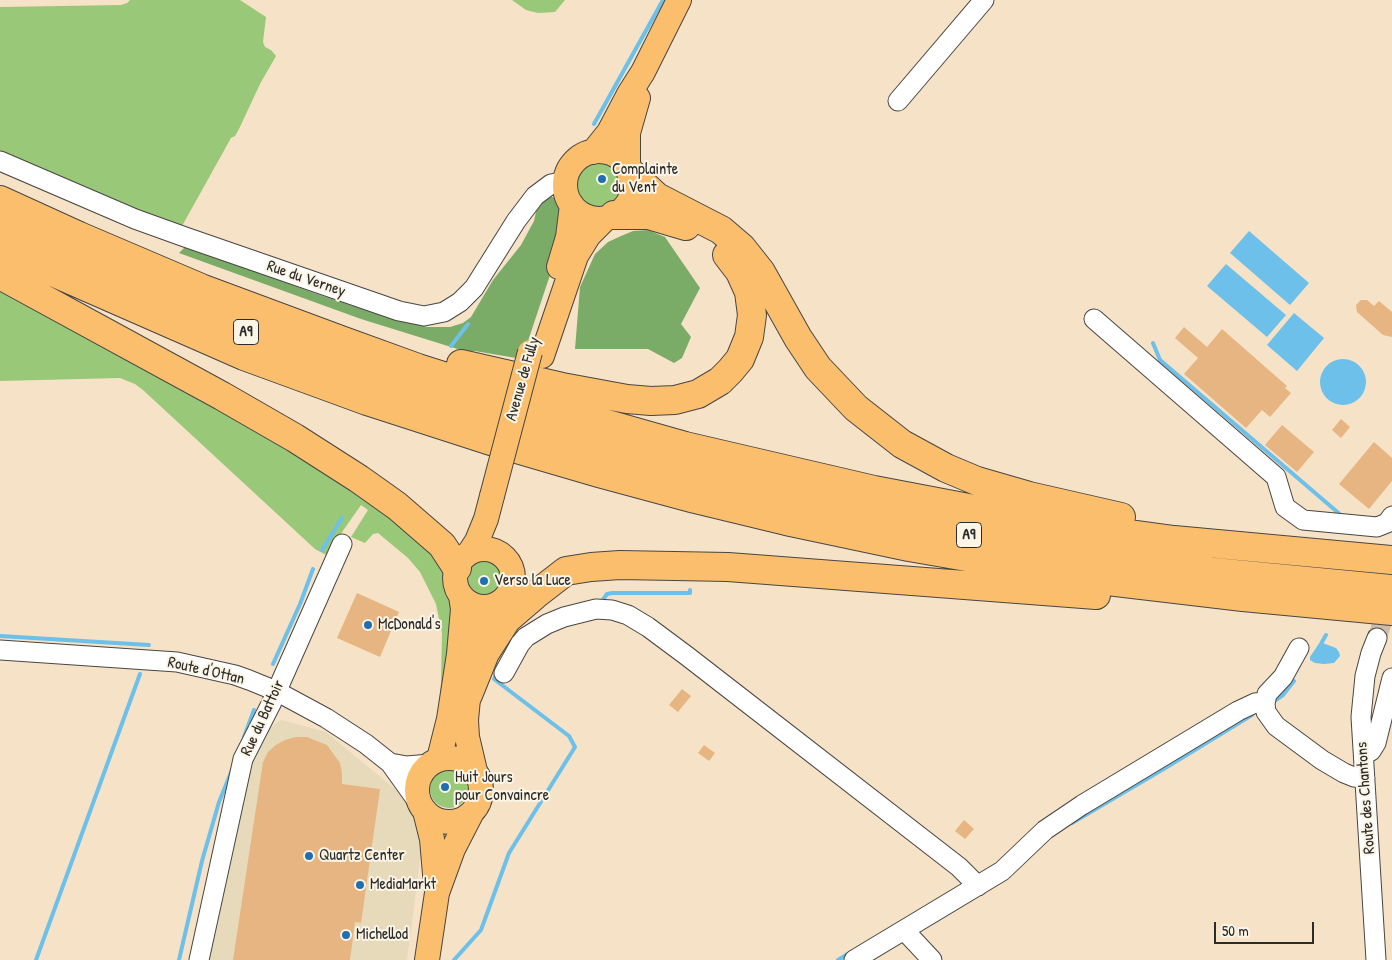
<!DOCTYPE html>
<style>
body{margin:0}
#map{position:relative;width:1392px;height:960px;overflow:hidden;background:#f6e2c7;font-family:"Patrick Hand",sans-serif}
canvas{display:block}
.scale{position:absolute;left:1214px;top:922px;width:100px;height:22px;box-sizing:border-box;border:2px solid #2b2b2b;border-top:0;padding-left:6px;font-size:15px;line-height:18px;white-space:nowrap;color:#2b2b2b;-webkit-text-stroke:4px #fcf5e5;paint-order:stroke}
</style>
<div id="map">
<canvas width="1392" height="960"></canvas>
<div class="scale">50 m</div>
</div>
<script>
const context = document.querySelector('canvas').getContext('2d');
context.lineJoin = 'round';
function paint(path, color) {
  context.fillStyle = color;
  context.fill(path, 'evenodd');
}
function shape(rows) {
  const path = new Path2D();
  for (const r of rows) {
    if (r.length === 3) {
      path.moveTo(r[0] + r[2], r[1]);
      path.arc(r[0], r[1], r[2], 0, 2 * Math.PI);
      continue;
    }
    path.moveTo(r[0], r[1]);
    for (let i = 2; i < r.length; i += 2) path.lineTo(r[i], r[i + 1]);
  }
  return path;
}
function stroke(path, color, width, dash) {
  context.strokeStyle = color;
  context.lineWidth = width;
  context.lineCap = dash ? 'butt' : 'round';
  context.setLineDash(dash || []);
  context.stroke(path);
}
function drawText(font, color, halo, rows, align = 'center') {
  context.font = font + ' "Patrick Hand",sans-serif';
  context.lineWidth = 4;
  context.setLineDash([]);
  context.textBaseline = 'middle';
  context.strokeStyle = halo;
  context.fillStyle = color;
  for (const [text, x, y, turn = 0] of rows) {
    context.save();
    context.translate(x, y);
    context.rotate((+turn || 0) * Math.PI / 180);
    context.textAlign = isNaN(turn) ? turn : align;
    if (halo) context.strokeText(text, 0, 0);
    context.fillText(text, 0, 0);
    context.restore();
  }
}
paint(shape([
 [281,720,326,732,406,798,423,837,407,960,191,960,236,752]
]), '#e6daba');
paint(shape([
 [130,0,240,0,266,17,263,42,265,47,271,50,276,56,260,84,239,129,235,136,231,138,182,226,162,221,0,154,0,7,121,5,127,3],
 [512,0,565,0,555,12,538,13,526,10],
 [600,184,25],
 [0,287,310,460,429,545,444,573,446,589,453,606,454,614,436,739,441,683,442,633,436,604,420,572,408,558,378,533,373,534,365,543,351,537,368,510,361,505,326,555,315,549,143,390,135,384,120,378,0,381],
 [484,578,18],
 [449,789,19]
]), '#98c878');
paint(shape([
 [551,197,559,198,563,201,557,254,522,359,475,351,464,351,361,319,179,253,186,246,314,293,377,314,427,327,450,327,463,323,471,317,493,280,521,245,534,221,538,203],
 [648,230,665,237,700,288,681,324,691,337,682,358,674,363,648,349,575,349,580,287,595,254,608,242,621,236,633,231]
]), '#7aac68');
paint(shape([
 [1249,231,1309,283,1290,305,1230,253],
 [1226,264,1286,315,1267,337,1207,286],
 [1294,313,1324,338,1297,371,1267,345],
 [1343,382,23],
 [1320,642,1336,648,1339,652,1340,656,1334,663,1324,664,1315,663,1310,660,1310,657]
]), '#6cc0e9');
stroke(shape([
 [594,124,663,0],
 [1153,343,1160,360,1342,516],
 [451,346,468,324],
 [322,550,342,518],
 [599,602,602,601,607,594,612,593,690,593,690,590],
 [0,636,149,645],
 [1322,642,1326,635],
 [273,664,300,604,313,569],
 [1273,702,1283,695,1294,681],
 [244,737,254,710],
 [1072,823,1167,767,1252,715],
 [36,960,140,674],
 [179,960,202,861,219,802,232,770],
 [454,960,481,930,509,853,575,747,569,736,494,679,497,672],
 [838,960,851,952]
]), '#6cc0e9', 4);
paint(shape([
 [1361,300,1367,300,1374,306,1379,301,1392,312,1392,337,1383,335,1357,312,1356,305],
 [1184,327,1207,347,1222,329,1287,386,1285,388,1291,393,1270,417,1262,410,1246,428,1184,374,1198,358,1175,338],
 [1341,419,1350,427,1341,438,1332,430],
 [1282,425,1314,452,1297,472,1265,445],
 [1374,442,1392,458,1392,481,1369,509,1339,484],
 [357,593,399,612,380,657,337,638],
 [682,689,691,696,678,712,669,705],
 [296,737,307,737,327,745,340,763,342,773,342,784,380,789,361,923,355,922,350,960,233,960,263,762,268,752,276,745,285,740],
 [704,745,715,753,709,761,698,753],
 [964,820,974,829,965,839,955,831]
]), '#e7b581');
stroke(shape([
 [1377,638,1390,599]
]), '#cdbda8', 19, [19, 9]);
const minor = shape([
 [898,101,984,0],
 [0,161,135,219,185,237,399,311,424,316,444,312,460,302,474,288,516,221,535,196,551,184,566,181],
 [1094,319,1276,477,1285,507,1303,520,1377,527,1387,523,1392,516],
 [1299,648,1283,677,1267,694,1265,704,1266,712,1276,726,1322,760,1344,773,1354,777,1365,778],
 [0,650,177,662,235,675,249,680,276,691,326,718,366,744,390,763,420,805],
 [504,673,520,644,526,637,547,624,564,617,596,609,612,610,628,615,648,627,687,656,959,867,978,886],
 [1364,754,1371,751,1376,743,1392,678],
 [390,763,407,766,430,764],
 [904,930,932,960],
 [199,960,243,759,271,704,342,544],
 [854,960,1002,871,1045,830,1082,805,1238,711,1255,703,1265,702],
 [1376,960,1361,717,1365,676,1371,653,1377,638]
]);
const major = shape([
 [599,185,34],
 [593,152,609,132,629,94,643,72,679,0],
 [628,166,628,133,638,98],
 [559,267,568,237,572,205],
 [542,356,576,256,589,235,606,218],
 [484,578,29],
 [470,552,477,541,486,519,492,496],
 [449,790,32],
 [439,759,449,719,459,654,463,609,461,596],
 [475,771,467,737,466,720,472,656,480,630,496,605],
 [425,811,432,839,436,886],
 [427,960,437,893,453,849,471,814]
]);
const highway = shape([
 [631,173,657,197,721,230,742,248,761,272,798,338,818,368,856,408,902,444,946,468,977,481,1029,496,1121,517],
 [0,200,79,236,201,288,341,340,418,368,494,392,685,446,874,490,1042,522,1174,540,1392,560],
 [614,215,649,215,686,226],
 [0,228,131,286,318,359,498,420,697,476,784,497,929,528,1070,552,1214,572,1392,589],
 [0,249,244,356,367,401,500,444,599,473,695,499,786,521,909,547,1099,580,1243,597,1392,611],
 [0,275,222,396,295,438,359,479,397,506,442,545,457,568],
 [461,364,562,387,627,399,651,401,675,400,698,394,720,381,730,371,740,359,749,337,752,315,749,292,740,272,727,255],
 [468,695,485,653,507,619,535,595,566,571,591,567,620,565,728,567,1096,595]
]);
stroke(minor, '#494642', 21);
stroke(major, '#494642', 26);
stroke(highway, '#494642', 30);
stroke(minor, '#fff', 19);
stroke(major, '#fabe6d', 24);
stroke(highway, '#fabe6d', 28);
const majorBridge = shape([
 [492,496,530,352]
]);
stroke(majorBridge, '#494642', 26, []);
stroke(majorBridge, '#fabe6d', 24);
for (const [x, y, r, color] of [
 [602,179,5,"#1f6fb2"],
 [484,581,5,"#1f6fb2"],
 [368,625,5,"#1f6fb2"],
 [445,787,5,"#1f6fb2"],
 [309,856,5,"#1f6fb2"],
 [360,885,5,"#1f6fb2"],
 [346,935,5,"#1f6fb2"]
]) {
  const dot = new Path2D();
  dot.arc(x, y, r, 0, 2 * Math.PI);
  context.fillStyle = color;
  context.fill(dot);
  stroke(dot, '#fcf5e5', 2);
}
for (const [x, y, w] of [
 [246,332,25],
 [969,535,25]
]) {
  const box = new Path2D();
  box.roundRect(x - w / 2, y - 12.5, w, 25, 4);
  context.fillStyle = '#fcf5e5';
  context.fill(box);
  stroke(box, '#2b2b2b', 1);
}
drawText('bold 15px', '#2b2b2b', null, [
 ["A9",246,332],
 ["A9",969,535]
]);
drawText('16px', '#2b2b2b', '#fcf5e5', [
 ["Complainte",612,170],
 ["du Vent",612,188],
 ["Verso la Luce",494,581],
 ["McDonald's",378,625],
 ["Huit Jours",455,778],
 ["pour Convaincre",455,796],
 ["Quartz Center",319,856],
 ["MediaMarkt",370,885],
 ["Michellod",356,935]
], 'left');
drawText('16px', '#2b2b2b', '#fcf5e5', [
 ["Rue du Verney",306,279,19],
 ["Avenue de Fully",523,379,-74],
 ["Route d'Ottan",206,671,13],
 ["Rue du Battoir",263,718,-65],
 ["Route des Chantons",1366,798,-94]
]);
</script>
